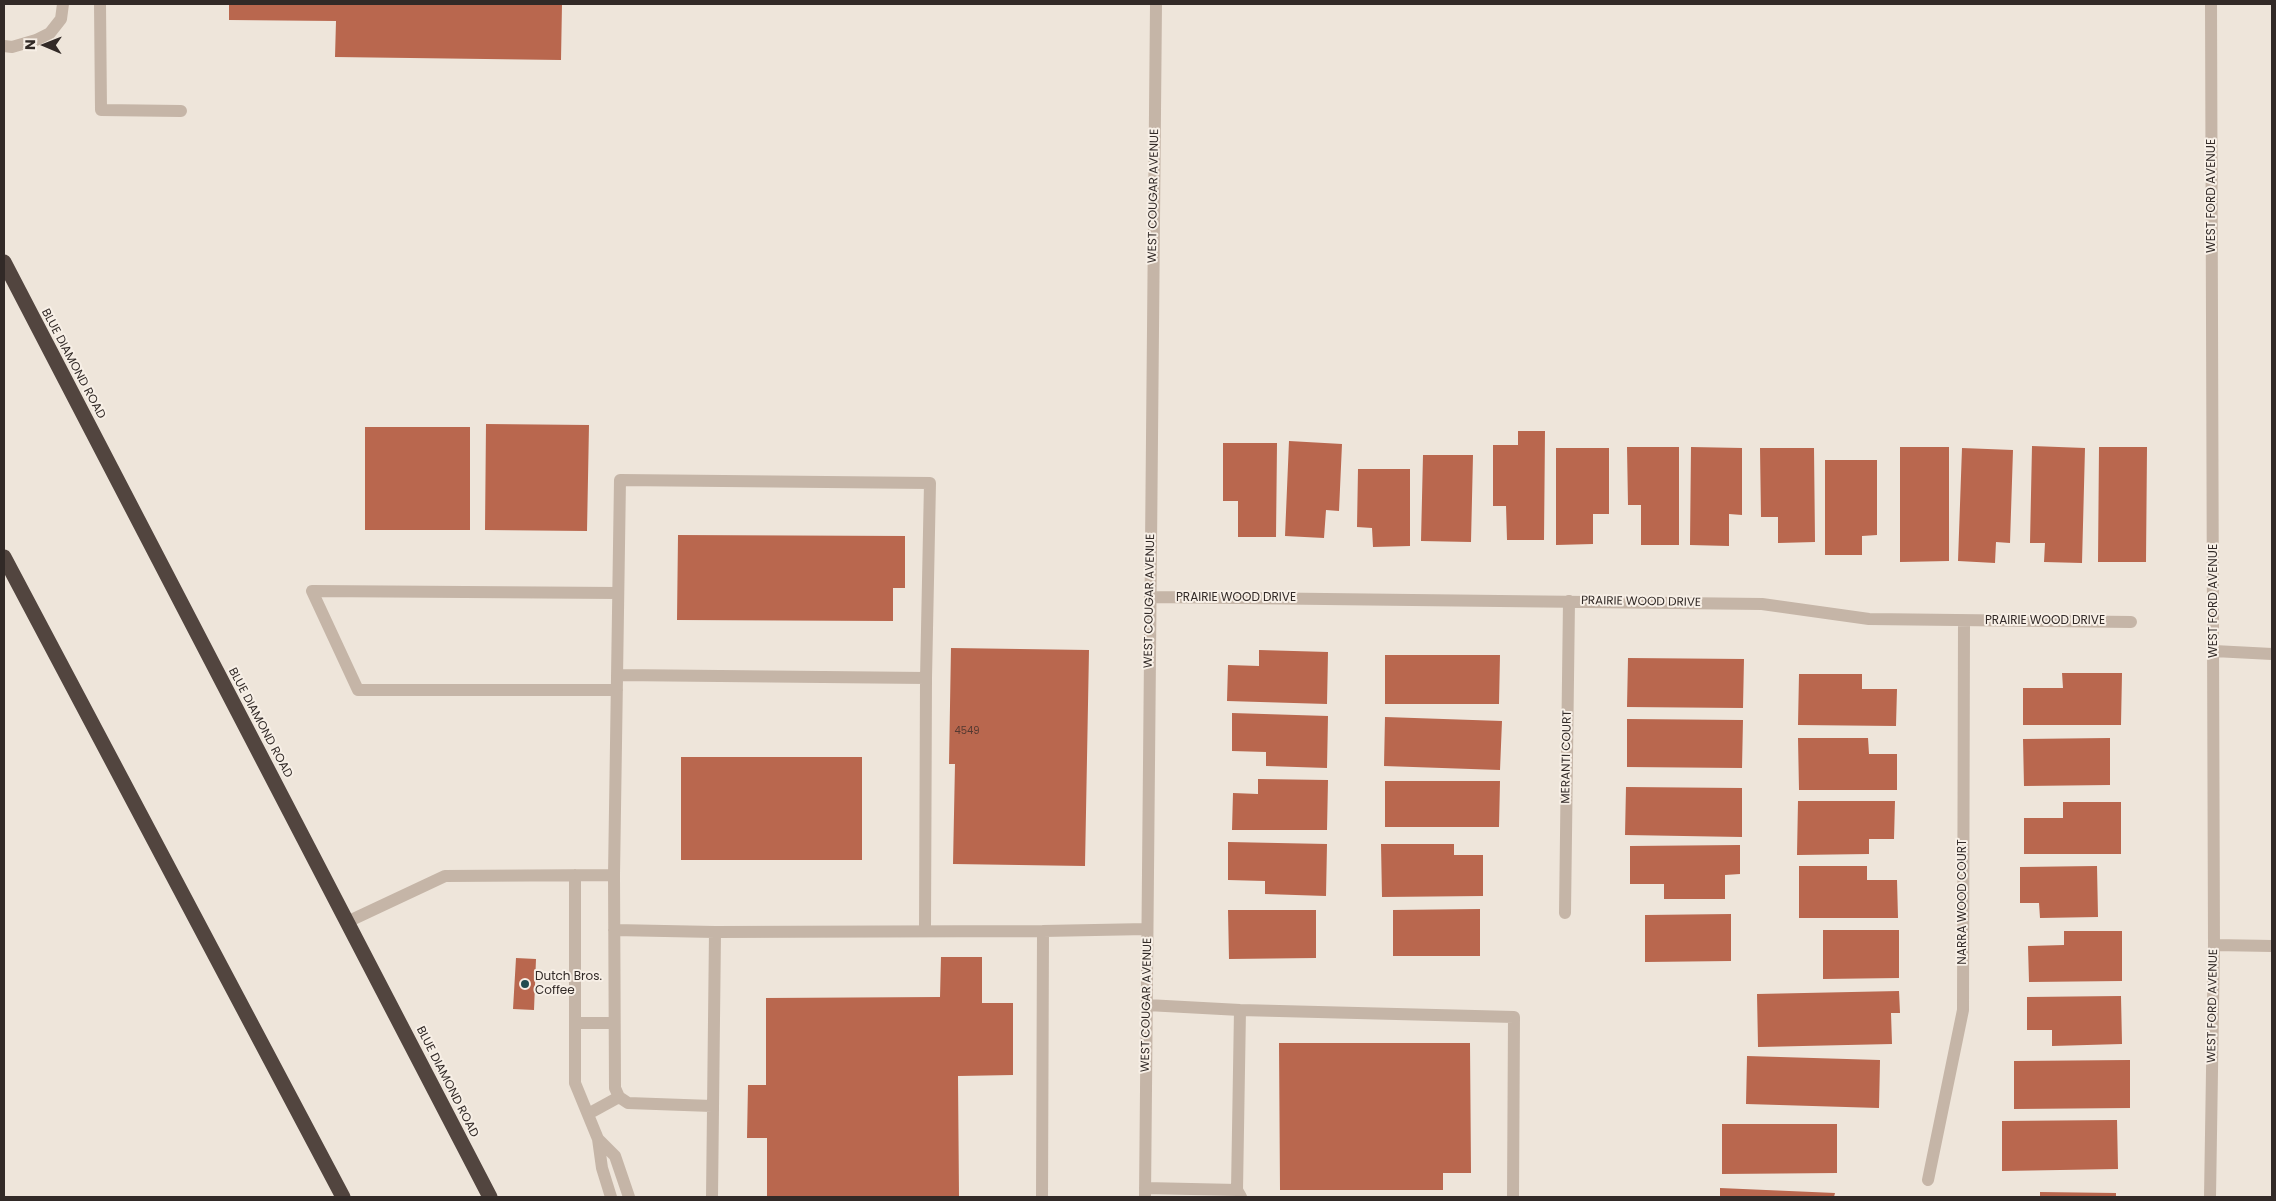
<!DOCTYPE html>
<style>
body{margin:0}
#map{position:relative;width:2276px;height:1201px;overflow:hidden;background:#eee5da;font-family:Poppins,sans-serif}
canvas{display:block}
.frame{position:absolute;inset:0;border:5px solid #322a27;pointer-events:none}
.north{position:absolute;left:20px;top:20px;width:50px;height:50px;-webkit-text-stroke:4px #f7efe6;paint-order:stroke;rotate:271deg;font-size:14px;font-weight:700;line-height:20px;text-align:center;color:#322a27}
.north::after{content:'';display:block;margin:auto;width:18px;height:22px;background:#322a27;clip-path:polygon(50% 0,100% 100%,50% 72%,0 100%)}
</style>
<div id="map">
<canvas width="2276" height="1201"></canvas>
<div class="frame"></div>
<div class="north">N</div>
</div>
<script>
const context = document.querySelector('canvas').getContext('2d');
context.lineJoin = 'round';
function paint(path, color) {
  context.fillStyle = color;
  context.fill(path, 'evenodd');
}
function shape(rows) {
  const path = new Path2D();
  for (const r of rows) {
    path.moveTo(r[0], r[1]);
    for (let i = 2; i < r.length; i += 2) path.lineTo(r[i], r[i + 1]);
  }
  return path;
}
function stroke(path, color, width, dash) {
  context.strokeStyle = color;
  context.lineWidth = width;
  context.lineCap = dash ? 'butt' : 'round';
  context.setLineDash(dash || []);
  context.stroke(path);
}
function drawText(font, color, halo, rows, align = 'center') {
  context.font = font + ' Poppins,sans-serif';
  context.lineWidth = 4;
  context.setLineDash([]);
  context.textBaseline = 'middle';
  context.strokeStyle = halo;
  context.fillStyle = color;
  for (const [text, x, y, turn = 0] of rows) {
    context.save();
    context.translate(x, y);
    context.rotate((+turn || 0) * Math.PI / 180);
    context.textAlign = isNaN(turn) ? turn : align;
    if (halo) context.strokeText(text, 0, 0);
    context.fillText(text, 0, 0);
    context.restore();
  }
}
paint(shape([
 [229,4,562,4,561,60,335,57,336,21,229,20],
 [486,424,589,425,587,531,485,530],
 [365,427,470,427,470,530,365,530],
 [1518,431,1545,431,1544,540,1507,540,1506,506,1493,506,1493,445,1518,445],
 [1289,441,1342,444,1339,511,1326,510,1324,538,1285,536],
 [1223,443,1277,443,1276,537,1238,537,1238,501,1223,501],
 [2032,446,2085,448,2082,563,2044,562,2045,543,2030,543],
 [1627,447,1679,447,1679,545,1641,545,1641,505,1628,505],
 [1691,447,1742,448,1742,515,1729,514,1729,546,1690,545],
 [1900,447,1949,447,1949,561,1900,562],
 [2099,447,2147,447,2146,562,2098,562],
 [1556,448,1609,448,1609,514,1593,514,1593,544,1556,545],
 [1760,448,1814,448,1815,542,1778,543,1778,517,1761,517],
 [1962,448,2013,450,2010,543,1996,542,1995,563,1958,561],
 [1423,455,1473,455,1471,542,1421,541],
 [1825,460,1877,460,1877,535,1862,536,1862,555,1825,555],
 [1358,469,1410,469,1410,546,1373,547,1372,528,1357,527],
 [678,535,905,536,905,588,893,588,893,621,677,620],
 [951,648,1089,650,1085,866,953,864,955,764,949,764],
 [1259,650,1328,652,1327,704,1227,701,1228,665,1259,666],
 [1385,655,1500,655,1499,704,1385,704],
 [1628,658,1744,659,1743,708,1627,707],
 [2062,673,2122,673,2121,725,2023,725,2023,688,2063,688],
 [1799,674,1862,674,1862,689,1897,689,1896,726,1798,725],
 [1232,713,1328,716,1327,768,1266,766,1266,752,1232,751],
 [1385,717,1502,721,1500,770,1384,766],
 [1627,719,1743,720,1742,768,1627,767],
 [1798,738,1868,738,1869,754,1897,754,1897,790,1799,790],
 [2110,738,2110,785,2024,786,2023,739],
 [681,757,862,757,862,860,681,860],
 [1258,779,1328,780,1327,830,1232,830,1233,793,1258,794],
 [1385,781,1500,781,1499,827,1385,827],
 [1626,787,1742,788,1742,837,1625,835],
 [1798,801,1895,801,1894,839,1869,839,1869,854,1797,855],
 [2063,802,2121,802,2121,854,2024,854,2024,818,2063,818],
 [1228,842,1327,844,1326,896,1265,894,1265,881,1228,880],
 [1381,844,1454,844,1454,855,1483,855,1483,896,1382,897],
 [1740,845,1740,874,1725,875,1725,899,1664,899,1664,884,1630,884,1630,846],
 [1799,866,1867,866,1867,880,1897,880,1898,918,1799,918],
 [2097,866,2098,917,2040,918,2039,903,2020,903,2020,867],
 [1480,909,1480,956,1393,956,1393,910],
 [1228,910,1316,910,1316,958,1229,959],
 [1731,914,1731,961,1645,962,1645,915],
 [1823,930,1899,930,1899,978,1823,979],
 [2064,931,2122,931,2122,981,2029,982,2028,946,2064,945],
 [941,957,982,957,982,1003,1013,1003,1013,1075,958,1076,959,1197,767,1197,767,1138,747,1138,748,1085,766,1085,766,998,940,997],
 [516,958,536,959,534,1010,513,1009],
 [1899,991,1900,1013,1891,1013,1892,1044,1758,1047,1757,994],
 [2121,996,2122,1044,2052,1046,2052,1030,2027,1030,2027,997],
 [1279,1043,1470,1043,1471,1173,1443,1173,1443,1190,1280,1190],
 [1747,1056,1880,1060,1879,1108,1746,1104],
 [2130,1060,2130,1108,2014,1109,2014,1061],
 [2117,1120,2118,1169,2002,1171,2002,1121],
 [1722,1124,1837,1124,1837,1173,1722,1174],
 [1720,1188,1835,1193,1834,1197,1720,1197],
 [2040,1192,2116,1193,2116,1197,2040,1197]
]), '#b9674e');
stroke(shape([
 [100,4,101,110,181,111],
 [4,46,12,47,36,40,50,33,61,19,63,4],
 [1150,597,1762,604,1869,619,2131,622],
 [2214,651,2272,654],
 [617,675,926,678,925,931],
 [617,690,358,690,312,591,618,593],
 [575,875,575,1083,598,1139,602,1168,611,1197],
 [614,875,620,480,930,483,926,678],
 [1565,913,1569,601],
 [347,922,445,876,614,875,615,1088,619,1097,628,1103,712,1106],
 [614,930,715,932,1043,931,1042,1197],
 [1043,931,1147,929],
 [2214,945,2272,946],
 [1147,1005,1240,1010,1514,1017,1513,1197],
 [575,1023,614,1023],
 [588,1114,619,1097],
 [598,1139,615,1156,629,1197],
 [1928,1180,1963,1010,1964,621],
 [1145,1188,1237,1190,1241,1197],
 [1237,1190,1240,1010],
 [712,1197,715,932],
 [1145,1197,1156,4],
 [2210,1197,2214,945,2211,4]
]), '#c5b5a7', 12);
stroke(shape([
 [4,262,490,1197],
 [4,557,343,1197]
]), '#52453f', 15);
for (const [x, y, r, color] of [
 [525,984,5,"#214c4f"]
]) {
  const dot = new Path2D();
  dot.arc(x, y, r, 0, 2 * Math.PI);
  context.fillStyle = color;
  context.fill(dot);
  stroke(dot, '#f7efe6', 2);
}
drawText('10px', '#543931', null, [
 ["4549",967,731]
]);
drawText('12px', '#322a27', '#f7efe6', [
 ["WEST COUGAR AVENUE",1154,196,-89],
 ["WEST FORD AVENUE",2212,196,-90],
 ["BLUE DIAMOND ROAD",73,364,62],
 ["PRAIRIE WOOD DRIVE",1236,598],
 ["WEST COUGAR AVENUE",1150,601,-89],
 ["WEST FORD AVENUE",2214,601,-90],
 ["PRAIRIE WOOD DRIVE",1641,602,1],
 ["PRAIRIE WOOD DRIVE",2045,621],
 ["BLUE DIAMOND ROAD",260,723,62],
 ["MERANTI COURT",1567,757,-89],
 ["NARRA WOOD COURT",1963,902,-90],
 ["WEST COUGAR AVENUE",1147,1005,-89],
 ["WEST FORD AVENUE",2213,1006,-89],
 ["BLUE DIAMOND ROAD",447,1082,63]
]);
drawText('12px', '#322a27', '#f7efe6', [
 ["Dutch Bros.",535,977],
 ["Coffee",535,991]
], 'left');
</script>
